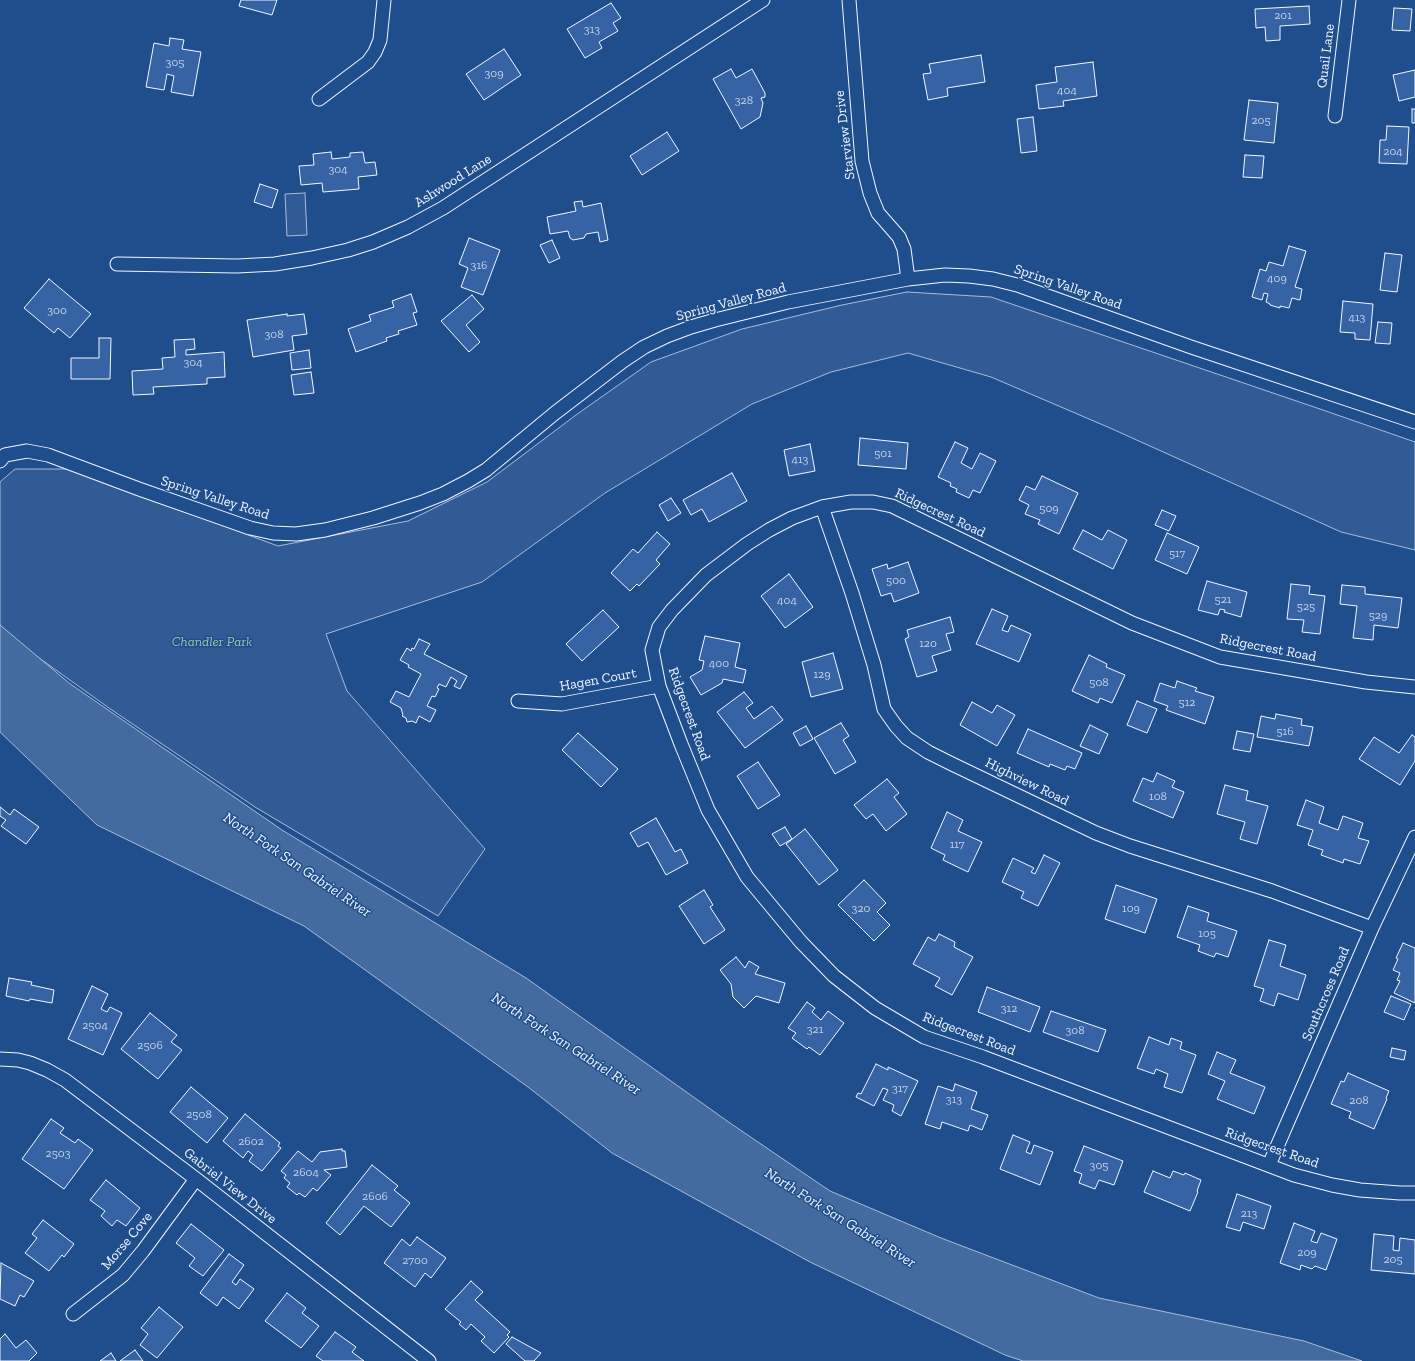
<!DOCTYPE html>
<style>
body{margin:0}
canvas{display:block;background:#1f4e8c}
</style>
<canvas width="1415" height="1361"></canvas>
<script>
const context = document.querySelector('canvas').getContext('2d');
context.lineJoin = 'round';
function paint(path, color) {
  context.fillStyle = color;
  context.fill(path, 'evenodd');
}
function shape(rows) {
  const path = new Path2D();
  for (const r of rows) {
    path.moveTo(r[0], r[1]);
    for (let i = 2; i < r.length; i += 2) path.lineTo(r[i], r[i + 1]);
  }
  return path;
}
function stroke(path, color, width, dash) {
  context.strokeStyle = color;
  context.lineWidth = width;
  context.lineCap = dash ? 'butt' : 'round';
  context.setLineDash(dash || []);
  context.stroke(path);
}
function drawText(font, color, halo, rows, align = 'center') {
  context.font = font + ' "Zilla Slab",serif';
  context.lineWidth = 3;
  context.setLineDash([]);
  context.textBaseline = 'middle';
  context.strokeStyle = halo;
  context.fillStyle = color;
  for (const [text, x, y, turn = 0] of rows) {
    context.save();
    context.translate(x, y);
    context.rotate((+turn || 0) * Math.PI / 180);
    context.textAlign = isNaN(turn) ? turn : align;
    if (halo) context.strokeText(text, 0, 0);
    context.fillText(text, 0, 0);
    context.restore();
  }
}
const built = shape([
 [305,193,307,235,287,236,285,194,305,193],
 [907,292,991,297,1320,409,1415,442,1415,550,1341,532,1110,428,991,377,908,353,831,372,752,404,605,493,482,582,326,634,347,691,485,849,438,916,255,807,109,708,0,630,0,482,15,469,69,469,278,546,408,521,487,482,576,415,651,362,742,329,842,305,907,292]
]);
paint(built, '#305b95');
stroke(built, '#a8bbd7', 1);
const water = shape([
 [0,625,69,683,282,830,526,978,730,1123,830,1191,941,1238,1099,1298,1304,1341,1362,1361,1023,1361,1005,1355,810,1262,612,1153,528,1087,304,926,97,825,0,732,0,625]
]);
paint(water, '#446ba0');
stroke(water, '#a8bbd7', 1);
const building = shape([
 [241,0,277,0,272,15,239,6,241,0],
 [611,3,621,18,613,23,618,31,599,42,602,48,585,58,567,29,611,3],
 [1309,6,1310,24,1280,26,1280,40,1266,41,1265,27,1256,28,1255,9,1309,6],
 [1394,8,1412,9,1410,31,1392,30,1394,8],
 [170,38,184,40,182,49,201,52,193,96,171,92,174,76,167,74,164,90,146,87,154,43,169,46,170,38],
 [504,49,521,75,484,100,466,74,504,49],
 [981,55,985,82,947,88,948,96,928,100,923,74,931,73,929,64,981,55],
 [1093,62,1097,96,1063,101,1064,106,1039,109,1036,85,1057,82,1055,67,1093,62],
 [731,69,736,78,752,69,765,93,765,97,761,98,763,103,760,117,741,129,713,79,731,69],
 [1415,70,1415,97,1399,101,1393,75,1415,70],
 [1249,100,1278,103,1274,143,1244,140,1249,100],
 [1412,109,1415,109,1415,123,1412,123,1412,109],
 [1033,117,1037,151,1021,153,1017,119,1033,117],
 [1387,126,1409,127,1407,164,1379,163,1380,140,1386,140,1387,126],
 [667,132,679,151,642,175,630,156,667,132],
 [331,152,332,159,350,157,350,153,363,152,365,163,375,162,377,175,358,177,359,189,323,192,322,183,301,185,299,166,314,165,313,154,331,152],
 [1245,155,1264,156,1262,178,1243,177,1245,155],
 [260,184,278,190,272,208,254,202,260,184],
 [582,201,583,207,601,203,608,240,600,242,598,232,586,234,584,238,573,240,570,238,568,231,550,234,547,217,576,211,574,202,582,201],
 [469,238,500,250,483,295,461,287,468,268,459,264,469,238],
 [552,240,560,258,549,263,540,245,552,240],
 [1289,246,1306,251,1295,287,1302,289,1300,300,1292,298,1289,308,1280,306,1280,308,1270,305,1270,304,1266,302,1268,294,1264,293,1262,300,1252,297,1260,269,1266,271,1269,262,1283,266,1289,246],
 [1385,253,1402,255,1397,292,1380,290,1385,253],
 [49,279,91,314,70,338,58,328,54,333,24,308,49,279],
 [411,294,417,312,413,313,417,325,398,331,399,334,386,338,387,341,356,352,348,329,371,321,369,315,394,307,392,301,411,294],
 [472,295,484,309,466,325,480,342,469,352,441,321,472,295],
 [1343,301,1373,304,1370,340,1355,339,1355,333,1340,332,1343,301],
 [287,314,287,316,304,314,307,334,292,336,294,350,253,357,247,320,287,314],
 [1378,322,1392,323,1390,344,1375,343,1378,322],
 [99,338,111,338,110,379,71,379,71,358,99,358,99,338],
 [194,339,195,349,186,350,186,355,224,352,225,377,207,378,207,384,153,387,154,394,133,395,132,371,163,369,162,358,175,357,174,340,194,339],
 [309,350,311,368,292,370,290,353,309,350],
 [311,372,314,393,294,395,291,375,311,372],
 [860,438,908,443,906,469,858,465,860,438],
 [955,442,968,448,961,463,972,469,980,453,996,461,980,493,973,490,969,498,956,492,957,489,950,486,951,483,938,477,955,442],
 [810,444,815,471,789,476,784,450,810,444],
 [732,473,747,501,709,522,702,509,691,515,683,500,732,473],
 [1042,476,1078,493,1059,534,1038,524,1040,520,1025,514,1029,505,1019,500,1026,486,1035,490,1042,476],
 [671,498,681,513,668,521,659,505,671,498],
 [1162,510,1176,516,1169,531,1155,525,1162,510],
 [1083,530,1102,540,1108,530,1127,540,1113,569,1073,549,1083,530],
 [657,532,670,544,656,560,660,564,639,586,637,584,630,591,611,573,633,549,638,553,657,532],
 [1167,533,1199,547,1187,574,1155,560,1167,533],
 [908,562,919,593,894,602,891,593,881,596,872,569,887,564,888,569,908,562],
 [789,574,813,607,785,628,761,596,789,574],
 [1207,581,1247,592,1241,617,1224,612,1225,610,1220,609,1218,615,1198,610,1207,581],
 [1291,584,1310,586,1309,594,1325,596,1320,634,1302,632,1304,620,1287,619,1291,584],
 [1342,585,1365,587,1365,594,1402,598,1398,628,1374,625,1373,640,1353,638,1357,606,1340,604,1342,585],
 [992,609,1008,616,1002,630,1008,632,1011,625,1031,634,1019,662,976,644,992,609],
 [603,610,619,627,582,661,566,644,603,610],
 [950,617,954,632,946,634,951,650,932,656,937,671,917,677,905,639,909,637,907,630,950,617],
 [705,636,740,643,735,667,746,670,743,683,723,679,722,683,701,695,690,677,702,670,704,661,699,660,705,636],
 [419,639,430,644,424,654,467,676,460,689,454,686,457,681,451,677,446,687,439,684,437,688,439,689,435,697,432,696,427,706,436,710,430,722,419,716,416,723,412,721,407,722,406,718,402,716,403,715,401,708,390,702,396,691,409,697,421,674,408,667,409,665,400,660,407,648,411,651,412,648,414,649,419,639],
 [833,653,843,689,811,697,802,662,833,653],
 [1089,655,1107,664,1106,667,1125,675,1112,703,1100,698,1098,703,1072,691,1089,655],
 [1177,681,1197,688,1195,691,1214,697,1205,724,1166,710,1168,706,1154,701,1160,683,1175,688,1177,681],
 [744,692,753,703,746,708,754,719,772,706,783,720,745,748,717,712,744,692],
 [1137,701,1157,709,1147,733,1127,725,1137,701],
 [972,702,992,713,997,705,1015,715,997,746,960,725,972,702],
 [1276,714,1302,719,1301,725,1313,727,1309,746,1257,737,1261,716,1275,719,1276,714],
 [841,723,849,736,843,740,856,762,835,774,814,738,841,723],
 [1090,725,1108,734,1099,754,1080,746,1090,725],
 [806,726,813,739,800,746,793,733,806,726],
 [1028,729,1082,753,1075,769,1067,766,1065,770,1050,764,1049,767,1017,753,1028,729],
 [1237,731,1254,734,1250,752,1233,749,1237,731],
 [578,733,618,769,601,787,562,750,578,733],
 [1412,735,1415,737,1415,761,1400,785,1359,759,1374,737,1399,753,1412,735],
 [758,762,780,795,758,809,737,776,758,762],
 [1157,773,1175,781,1172,787,1184,792,1173,818,1133,801,1143,778,1153,782,1157,773],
 [887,779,899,793,894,797,907,814,886,831,873,814,866,819,854,805,887,779],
 [1225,785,1248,791,1246,800,1268,806,1257,844,1240,839,1245,822,1217,814,1225,785],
 [1306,800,1324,807,1319,823,1338,830,1343,816,1363,823,1358,838,1369,841,1360,864,1344,859,1343,863,1321,855,1323,850,1308,845,1313,830,1297,825,1306,800],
 [0,807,10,815,14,809,39,827,26,844,1,826,6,820,0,816,0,807],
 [947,812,963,820,958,831,982,842,968,872,943,860,945,855,931,848,947,812],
 [656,818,675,852,681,849,688,863,666,875,648,842,638,847,630,833,656,818],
 [785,827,792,839,780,846,772,834,785,827],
 [805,829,838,870,819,885,786,844,805,829],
 [1044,855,1060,863,1038,906,1021,898,1024,892,1002,882,1013,858,1034,868,1031,872,1035,874,1044,855],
 [864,880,886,903,877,912,890,925,874,941,838,905,864,880],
 [1116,885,1157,899,1145,933,1105,919,1116,885],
 [704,890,713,905,710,907,725,930,704,944,679,906,704,890],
 [1188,906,1209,913,1207,921,1237,931,1228,957,1216,953,1214,957,1198,951,1200,945,1177,937,1188,906],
 [939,934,955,942,954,947,973,957,952,995,935,986,940,978,913,964,928,937,935,941,939,934],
 [1269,940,1286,945,1280,966,1306,975,1298,1000,1278,993,1274,1006,1260,1001,1264,989,1254,986,1269,940],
 [1403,943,1415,948,1415,1003,1394,993,1400,981,1397,980,1400,973,1393,970,1398,959,1396,958,1403,943],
 [736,957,745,968,749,961,759,967,755,974,785,983,779,1003,756,996,744,1008,733,997,731,984,720,970,736,957],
 [9,978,32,982,31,985,54,990,52,1003,30,999,29,1001,6,996,9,978],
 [92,986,108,994,101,1009,107,1012,110,1007,122,1013,103,1055,68,1039,92,986],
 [987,987,1040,1007,1030,1032,978,1012,987,987],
 [1391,996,1411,1004,1404,1020,1384,1012,1391,996],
 [807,1002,815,1008,812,1012,821,1020,828,1011,844,1023,820,1055,809,1047,807,1049,792,1038,796,1033,788,1028,807,1002],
 [1051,1011,1106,1030,1098,1052,1043,1032,1051,1011],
 [150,1013,177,1035,171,1042,182,1050,158,1079,121,1049,150,1013],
 [1149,1037,1169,1045,1171,1038,1182,1042,1180,1049,1196,1055,1182,1093,1164,1087,1168,1074,1156,1069,1154,1074,1137,1068,1149,1037],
 [1392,1048,1406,1051,1404,1060,1390,1057,1392,1048],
 [1217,1052,1236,1060,1230,1073,1265,1087,1254,1114,1217,1099,1225,1081,1208,1074,1217,1052],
 [876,1064,888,1070,888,1067,918,1081,901,1116,892,1111,894,1105,883,1100,888,1090,883,1088,874,1106,856,1097,858,1093,861,1094,876,1064],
 [1348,1073,1389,1091,1386,1098,1387,1099,1374,1129,1349,1118,1351,1112,1331,1104,1341,1081,1344,1082,1348,1073],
 [955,1084,977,1092,971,1109,988,1115,982,1130,970,1125,968,1131,942,1122,940,1129,925,1124,938,1086,953,1091,955,1084],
 [191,1087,228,1118,207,1143,170,1112,191,1087],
 [245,1114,280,1143,278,1146,281,1148,262,1171,249,1161,253,1155,248,1151,243,1158,223,1141,245,1114],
 [51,1119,64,1128,60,1133,75,1143,78,1139,93,1150,64,1189,22,1159,51,1119],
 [1013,1135,1030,1142,1026,1152,1031,1154,1034,1145,1053,1152,1040,1185,1000,1169,1013,1135],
 [1084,1146,1123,1161,1114,1185,1099,1180,1095,1189,1079,1183,1082,1174,1074,1171,1084,1146],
 [342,1149,342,1151,345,1151,347,1167,324,1170,331,1175,317,1191,313,1188,305,1197,299,1193,297,1195,287,1187,290,1183,284,1178,286,1175,281,1171,298,1151,312,1162,320,1152,342,1149],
 [372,1165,398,1186,394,1190,410,1203,391,1227,364,1206,340,1235,326,1223,372,1165],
 [1153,1171,1170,1178,1173,1171,1184,1175,1185,1173,1201,1180,1197,1191,1198,1192,1190,1211,1144,1192,1153,1171],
 [106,1180,140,1208,126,1226,117,1220,112,1226,101,1216,105,1211,90,1200,106,1180],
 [1237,1194,1271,1206,1264,1229,1243,1222,1240,1231,1226,1227,1237,1194],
 [43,1220,74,1244,64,1257,62,1255,49,1271,25,1253,37,1238,32,1234,43,1220],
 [1294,1223,1315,1231,1311,1241,1317,1243,1321,1233,1337,1239,1326,1270,1315,1266,1312,1269,1301,1265,1300,1270,1280,1263,1294,1223],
 [191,1224,224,1250,203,1276,189,1266,195,1258,176,1243,191,1224],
 [1374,1234,1394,1236,1393,1250,1399,1251,1400,1238,1415,1240,1415,1274,1371,1270,1374,1234],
 [417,1237,446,1258,431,1278,425,1273,415,1287,384,1263,402,1239,410,1246,417,1237],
 [229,1254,244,1265,232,1282,236,1285,240,1279,254,1289,239,1309,223,1297,217,1306,200,1293,229,1254],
 [1,1263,34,1281,24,1297,20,1295,15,1306,0,1299,1,1263],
 [471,1281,483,1292,475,1300,510,1332,507,1335,509,1337,494,1353,481,1341,485,1337,471,1324,466,1330,459,1324,461,1322,445,1309,471,1281],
 [287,1293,306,1308,302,1313,319,1326,301,1348,265,1321,287,1293],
 [159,1307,183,1327,157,1358,140,1345,148,1334,141,1328,159,1307],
 [335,1332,356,1347,352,1352,364,1361,323,1361,316,1356,335,1332],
 [5,1334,16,1348,26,1340,37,1353,29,1361,0,1361,0,1339,5,1334],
 [512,1337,541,1353,534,1361,525,1361,506,1344,512,1337],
 [135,1350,143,1361,120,1361,135,1350],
 [111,1353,116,1361,100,1361,103,1359,111,1353]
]);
paint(building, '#3563a3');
stroke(building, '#f2f6ff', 1);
const minor = shape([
 [849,0,862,161,870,193,878,213,899,237,904,249,908,279],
 [319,99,368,62,375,52,380,40,384,0],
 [1335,116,1349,0],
 [117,264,237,266,275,264,312,258,348,250,373,242,408,227,443,208,763,0],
 [0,461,5,455,27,451,48,455,139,489,250,528,273,533,296,534,325,530,373,518,420,503,443,494,468,481,486,470,555,413,623,361,644,347,667,336,691,327,715,320,788,302,908,279,945,275,969,276,993,279,1017,285,1191,347,1415,422],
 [822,507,852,593,874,665,884,709,896,726,907,738,928,752,952,764,1096,833,1130,846,1272,891,1372,928],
 [1415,687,1366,682,1220,657,1132,623,892,506,873,502,851,502,822,507,792,518,769,530,747,544,706,575,672,610,659,627,652,650,659,686,681,744,708,810,747,877,801,942,834,976,875,1008,924,1037,983,1057,1294,1175,1332,1185,1360,1190,1400,1193,1415,1193],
 [518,701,562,704,659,686],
 [0,1059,18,1060,30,1063,47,1070,65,1080,196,1179,429,1361],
 [1269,1165,1372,928,1415,837],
 [73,1314,123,1275,143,1251,196,1179]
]);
stroke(minor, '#f2f6ff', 15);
stroke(minor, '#1f4e8c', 13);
drawText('12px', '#c3d1e8', null, [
 ["201",1283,16],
 ["313",592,30],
 ["305",175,63],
 ["309",494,74],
 ["404",1067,91],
 ["328",744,101],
 ["205",1261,121],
 ["204",1393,152],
 ["304",338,170],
 ["316",479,266],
 ["409",1277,279],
 ["300",57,311],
 ["413",1357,318],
 ["308",274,335],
 ["304",193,363],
 ["501",883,454],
 ["413",800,460],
 ["509",1049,509],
 ["517",1177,554],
 ["500",896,581],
 ["521",1223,600],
 ["404",787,601],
 ["525",1306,607],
 ["529",1378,616],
 ["120",928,644],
 ["400",719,664],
 ["129",822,675],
 ["508",1099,683],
 ["512",1187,703],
 ["516",1285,732],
 ["108",1158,797],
 ["117",957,845],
 ["320",861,909],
 ["109",1131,909],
 ["105",1207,934],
 ["312",1009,1009],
 ["2504",95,1026],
 ["321",815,1030],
 ["308",1075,1031],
 ["2506",150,1046],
 ["317",900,1089],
 ["313",954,1100],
 ["208",1359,1101],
 ["2508",199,1115],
 ["2602",251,1142],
 ["2503",58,1154],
 ["305",1099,1166],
 ["2604",306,1173],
 ["2606",375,1197],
 ["213",1249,1214],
 ["209",1307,1253],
 ["205",1393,1260],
 ["2700",415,1261]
]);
drawText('14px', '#f2f6ff', '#1f4e8c', [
 ["Quail Lane",1326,56,-83],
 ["Starview Drive",845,135,-97],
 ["Ashwood Lane",453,181,-32],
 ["Spring Valley Road",1068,287,19],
 ["Spring Valley Road",731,302,-15],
 ["Spring Valley Road",215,498,18],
 ["Ridgecrest Road",940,513,25],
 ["Ridgecrest Road",1268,648,11],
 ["Hagen Court",598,680,-10],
 ["Ridgecrest Road",689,714,70],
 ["Highview Road",1027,782,26],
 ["Southcross Road",1326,994,-67],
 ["Ridgecrest Road",969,1034,21],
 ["Ridgecrest Road",1272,1148,19],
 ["Gabriel View Drive",230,1186,38],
 ["Morse Cove",127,1241,-50]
]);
drawText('italic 14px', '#97c8a6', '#1f4e8c', [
 ["Chandler Park",212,642]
]);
drawText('italic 15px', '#f2f6ff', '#1f4e8c', [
 ["North Fork San Gabriel River",297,865,34],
 ["North Fork San Gabriel River",566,1044,33],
 ["North Fork San Gabriel River",840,1218,32]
]);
</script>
